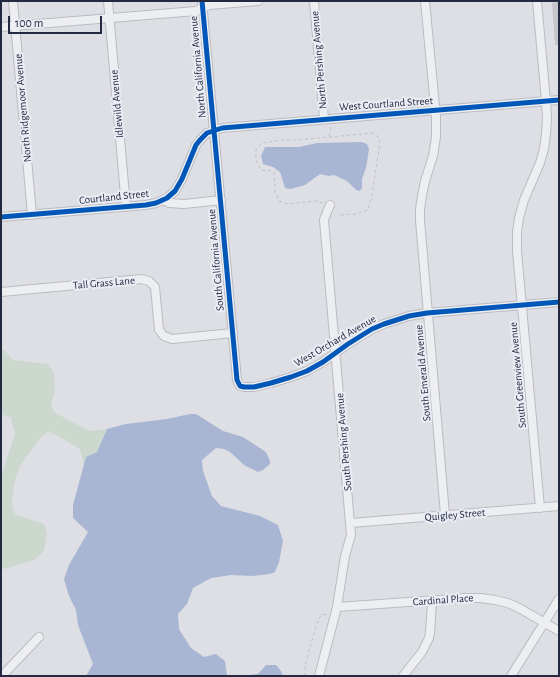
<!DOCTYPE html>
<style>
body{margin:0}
#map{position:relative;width:560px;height:677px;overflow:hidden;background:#dedfe4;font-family:"Alegreya Sans",sans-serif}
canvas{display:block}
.frame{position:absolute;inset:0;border:2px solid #23293e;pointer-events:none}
.scale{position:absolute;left:8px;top:16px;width:94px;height:18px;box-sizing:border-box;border:2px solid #23293e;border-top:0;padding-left:5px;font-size:12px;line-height:14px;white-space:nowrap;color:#23293e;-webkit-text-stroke:3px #eaedf5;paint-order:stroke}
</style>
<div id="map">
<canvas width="560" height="677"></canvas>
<div class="frame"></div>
<div class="scale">100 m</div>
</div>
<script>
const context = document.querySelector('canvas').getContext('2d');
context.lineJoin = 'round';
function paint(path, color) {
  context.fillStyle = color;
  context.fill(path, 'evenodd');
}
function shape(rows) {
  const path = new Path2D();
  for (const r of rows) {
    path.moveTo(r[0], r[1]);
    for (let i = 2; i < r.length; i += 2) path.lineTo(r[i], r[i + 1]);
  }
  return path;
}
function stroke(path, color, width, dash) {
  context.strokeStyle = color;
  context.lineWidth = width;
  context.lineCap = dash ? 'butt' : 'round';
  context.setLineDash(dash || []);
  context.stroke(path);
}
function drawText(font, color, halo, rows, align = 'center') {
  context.font = font + ' "Alegreya Sans",sans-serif';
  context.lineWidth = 4;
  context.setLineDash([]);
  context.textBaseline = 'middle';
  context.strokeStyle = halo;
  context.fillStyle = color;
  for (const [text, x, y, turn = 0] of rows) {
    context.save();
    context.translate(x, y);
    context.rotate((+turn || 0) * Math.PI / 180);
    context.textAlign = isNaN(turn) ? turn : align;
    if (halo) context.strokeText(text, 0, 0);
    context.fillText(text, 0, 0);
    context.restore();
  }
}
paint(shape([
 [1,349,4,350,13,360,48,364,54,373,55,390,51,404,54,412,89,431,107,429,97,452,86,457,84,464,80,449,49,431,40,438,20,466,14,483,12,502,13,510,16,515,44,524,47,533,44,551,34,560,5,569,1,567,1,476,15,434,11,418,1,414]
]), '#ccd8cd');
paint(shape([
 [362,142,367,144,369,149,366,168,362,179,362,188,360,191,356,190,347,181,334,175,329,176,320,174,305,185,290,189,285,188,280,172,273,167,263,164,261,156,265,147,299,147,317,143],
 [190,414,196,414,223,431,243,437,266,452,270,461,270,464,263,470,258,472,244,465,230,452,224,449,216,448,202,460,203,471,212,496,221,506,260,516,278,525,283,541,279,562,275,572,270,574,252,576,231,575,211,578,193,588,187,604,178,614,179,629,191,648,204,657,216,654,225,661,227,676,86,676,93,664,78,625,76,610,69,596,64,579,69,565,88,532,73,518,73,505,86,457,97,452,107,429,126,424,167,419],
 [266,665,276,665,281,671,283,676,240,676,258,674]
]), '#a8b6d3');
paint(shape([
 [559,2,559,45,555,45,552,3]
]), '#c5c6cc');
const minor = shape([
 [13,1,32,215],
 [108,1,126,207],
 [202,1,237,380,240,386,244,387,254,387,271,383,291,377,307,371,323,362,348,344,372,329,384,324,409,316,427,313,559,302],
 [314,1,324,119],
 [425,1,436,117,436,137,433,156,425,181,422,196,420,209,420,220,445,515],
 [537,1,546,101,547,118,546,134,544,149,540,163,524,200,519,218,517,232,517,251,540,508],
 [1,27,196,11,209,5,258,1],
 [163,200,169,203,184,204,221,200],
 [1,217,146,205,156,203,167,198,175,191,182,179,196,145,200,140,207,133,222,128,559,100],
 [1,292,141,279,149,281,155,287,159,330,164,336,172,339,233,333],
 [351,523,559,506],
 [337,607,465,598,481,598,495,600,508,603,519,608,559,631],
 [2,676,39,637],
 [319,676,337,607,345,556,351,535,324,220,325,217,330,205],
 [403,676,422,652,429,638,430,633,432,601],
 [511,676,559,599]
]);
stroke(minor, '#bbbcc2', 10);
stroke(shape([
 [329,136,331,127],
 [323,203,316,201,288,204,279,201,275,192,274,172,272,171,261,170,256,160,256,149,262,143,281,140,297,140,373,133,378,137,380,143,372,195,368,210,356,214,339,215],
 [305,676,305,665,316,626,321,615,322,614,328,615]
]), '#bdbec4', 1, [3, 3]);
stroke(minor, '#edeef1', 8);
stroke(shape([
 [202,1,237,380,240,386,244,387,254,387,271,383,291,377,307,371,323,362,348,344,372,329,384,324,409,316,427,313,559,302],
 [1,217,146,205,156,203,167,198,175,191,182,179,196,145,200,140,207,133,222,128,559,100]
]), '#0057b8', 5);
drawText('11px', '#23293e', '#eaedf5', [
 ["North Pershing Avenue",319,60,-95],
 ["North California Avenue",198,67,-95],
 ["Idlewild Avenue",117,104,-95],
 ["West Courtland Street",386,104,-4],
 ["North Ridgemoor Avenue",23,108,-95],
 ["Courtland Street",114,197,-6],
 ["South California Avenue",216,260,-95],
 ["Tall Grass Lane",104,283,-5],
 ["West Orchard Avenue",335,341,-30],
 ["South Emerald Avenue",423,373,-95],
 ["South Greenview Avenue",518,375,-95],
 ["South Pershing Avenue",344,442,-95],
 ["Quigley Street",455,515,-5],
 ["Cardinal Place",443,600,-4]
]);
</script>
